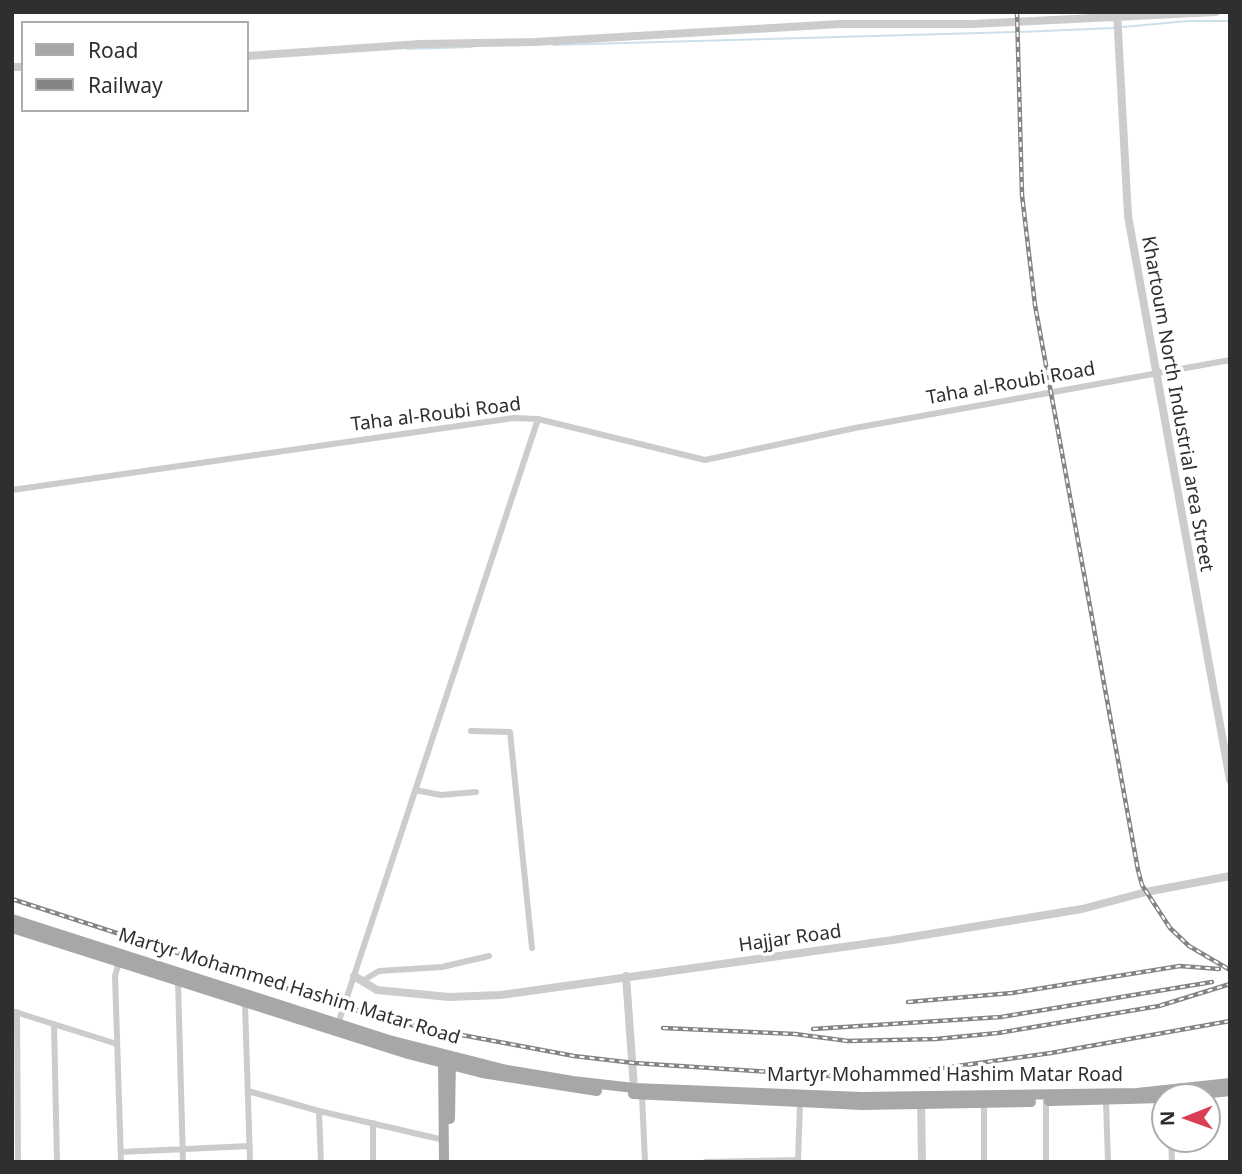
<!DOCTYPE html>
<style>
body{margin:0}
#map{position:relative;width:1242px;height:1174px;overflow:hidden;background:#fff;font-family:"Noto Sans",sans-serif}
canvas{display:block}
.frame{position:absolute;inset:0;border:14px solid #2f2f2f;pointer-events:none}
.legend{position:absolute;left:21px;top:21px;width:228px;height:91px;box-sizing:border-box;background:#fff;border:2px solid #acacac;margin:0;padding:9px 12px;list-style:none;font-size:21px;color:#2f2f2f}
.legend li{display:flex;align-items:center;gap:14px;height:35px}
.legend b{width:35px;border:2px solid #acacac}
.north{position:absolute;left:1151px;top:1083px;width:70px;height:70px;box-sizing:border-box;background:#fff;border:2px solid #acacac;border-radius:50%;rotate:269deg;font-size:19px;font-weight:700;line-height:28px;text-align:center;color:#2f2f2f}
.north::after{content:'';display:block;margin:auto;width:24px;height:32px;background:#da3e55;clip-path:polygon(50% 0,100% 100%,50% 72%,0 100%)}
</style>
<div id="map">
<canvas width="1242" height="1174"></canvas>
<div class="frame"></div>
<ul class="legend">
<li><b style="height:9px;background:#a7a7a7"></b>Road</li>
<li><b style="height:9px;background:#848484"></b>Railway</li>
</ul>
<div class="north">N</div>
</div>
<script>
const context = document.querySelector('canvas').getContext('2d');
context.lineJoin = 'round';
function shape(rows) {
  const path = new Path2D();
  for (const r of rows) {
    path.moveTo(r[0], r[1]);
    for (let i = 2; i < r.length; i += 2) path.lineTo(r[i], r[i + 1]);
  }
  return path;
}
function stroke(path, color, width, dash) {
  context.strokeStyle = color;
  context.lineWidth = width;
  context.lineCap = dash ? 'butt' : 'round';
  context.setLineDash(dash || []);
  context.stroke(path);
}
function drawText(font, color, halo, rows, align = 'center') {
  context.font = font + ' "Noto Sans",sans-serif';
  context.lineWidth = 7;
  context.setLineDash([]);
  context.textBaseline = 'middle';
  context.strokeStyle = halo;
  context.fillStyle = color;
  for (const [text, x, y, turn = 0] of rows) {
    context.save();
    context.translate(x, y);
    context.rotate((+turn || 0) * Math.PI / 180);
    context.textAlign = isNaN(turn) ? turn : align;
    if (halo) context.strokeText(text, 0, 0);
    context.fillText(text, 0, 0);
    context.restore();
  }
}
stroke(shape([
 [1123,27,1188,21,1230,21],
 [1020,32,1114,28],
 [554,45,1015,32],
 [407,49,472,47]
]), '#cce0ea', 2);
stroke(shape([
 [12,490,514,418,538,419,705,460,855,428,1230,360],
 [471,731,510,732,532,948],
 [415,790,441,795,476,792],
 [119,962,115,976,121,1162],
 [364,980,379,971,442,967,489,956],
 [178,981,183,1162],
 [245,1004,250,1162],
 [12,1011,117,1044],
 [17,1012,18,1162],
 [54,1024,57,1162],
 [338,1024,538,419],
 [248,1091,319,1111,444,1140],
 [642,1095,645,1162],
 [1046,1101,1046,1162],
 [1106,1101,1108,1162],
 [984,1102,984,1162],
 [319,1111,321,1162],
 [373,1123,373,1162],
 [1171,1139,1172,1162],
 [121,1152,250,1146],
 [706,1162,798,1160],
 [798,1162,800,1103]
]), '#ccc', 6);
stroke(shape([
 [1117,12,1128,216,1230,780],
 [247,56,420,44,535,42,840,24,972,24,1216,12],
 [12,67,23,67],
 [354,976,377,990,449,997,501,995,893,940,1082,909,1146,892,1230,876],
 [626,976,634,1088],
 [921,1099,922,1162]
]), '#ccc', 8);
stroke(shape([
 [12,919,389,1040,507,1070,573,1081,634,1088,862,1097,1137,1093,1230,1083],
 [12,928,408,1054,482,1073,597,1091],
 [443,1055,444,1162],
 [633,1094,862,1105,1031,1102],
 [1175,1097,1230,1091],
 [1049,1101,1165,1098],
 [450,1119,451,1058]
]), '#a7a7a7', 10);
const rail = shape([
 [1017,12,1022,195,1035,305,1138,870,1142,885,1170,928,1189,946,1230,970],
 [12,899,344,1007,419,1027,574,1056,634,1063,847,1077,907,1073,1051,1053,1230,1021],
 [908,1002,1012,993,1180,966,1219,969],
 [663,1028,795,1034,848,1041,936,1039,998,1033,1159,1006,1230,984],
 [813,1029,1001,1017,1212,982]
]);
stroke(rail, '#848484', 4.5);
stroke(rail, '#fff', 2, [5]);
drawText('19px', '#2f2f2f', '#fff', [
 ["Taha al-Roubi Road",1011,384,-10],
 ["Khartoum North Industrial area Street",1177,404,80],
 ["Taha al-Roubi Road",436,415,-7],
 ["Hajjar Road",790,939,-8],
 ["Martyr Mohammed Hashim Matar Road",289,987,17],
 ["Martyr Mohammed Hashim Matar Road",945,1076]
]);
</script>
